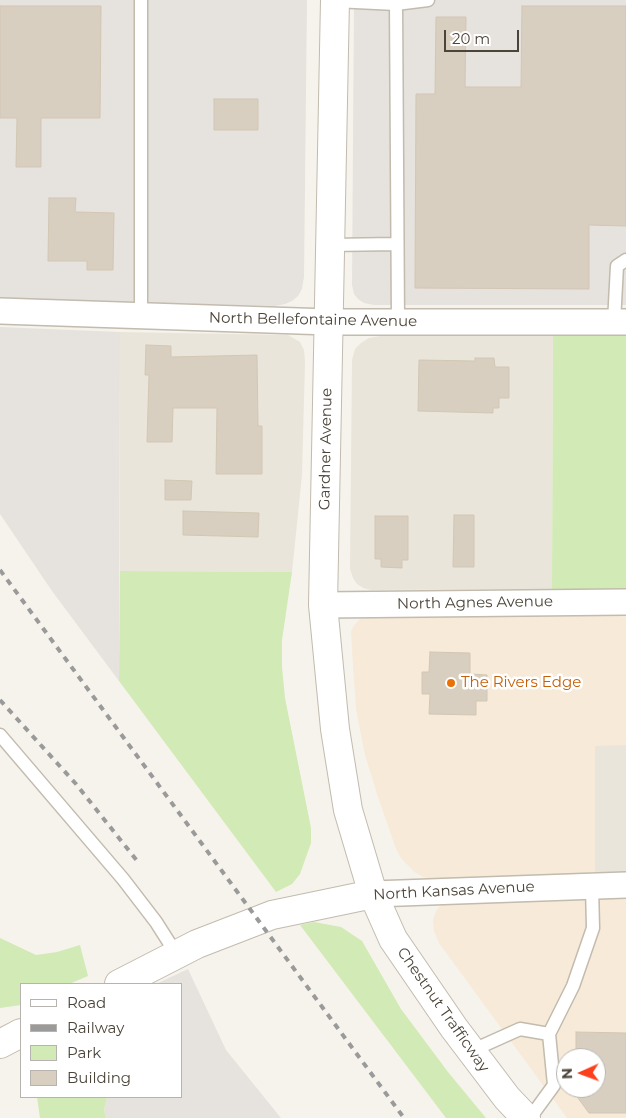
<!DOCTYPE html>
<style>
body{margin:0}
#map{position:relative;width:626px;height:1118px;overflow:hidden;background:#f6f3ec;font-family:Montserrat,sans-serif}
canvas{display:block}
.legend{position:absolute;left:20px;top:983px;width:162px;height:115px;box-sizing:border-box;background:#fff;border:1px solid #b7b4b0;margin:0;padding:6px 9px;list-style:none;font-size:15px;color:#4b4439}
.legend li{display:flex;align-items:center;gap:10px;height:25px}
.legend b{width:25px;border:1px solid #b7b4b0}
.north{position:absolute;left:556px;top:1048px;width:50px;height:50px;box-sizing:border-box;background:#fff;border:1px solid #b7b4b0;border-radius:50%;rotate:268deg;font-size:14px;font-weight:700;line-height:20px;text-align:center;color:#4b4439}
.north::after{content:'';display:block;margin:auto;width:18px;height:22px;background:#fc3f1d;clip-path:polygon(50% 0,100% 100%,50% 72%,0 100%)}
.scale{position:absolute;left:444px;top:30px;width:75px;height:22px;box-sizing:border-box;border:2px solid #4b4439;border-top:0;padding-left:6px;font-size:15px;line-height:18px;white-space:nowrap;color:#4b4439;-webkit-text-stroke:4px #fff;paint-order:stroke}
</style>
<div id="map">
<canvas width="626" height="1118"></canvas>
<ul class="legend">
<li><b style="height:6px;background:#fff"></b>Road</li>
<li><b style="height:6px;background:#9a9a9a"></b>Railway</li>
<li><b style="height:14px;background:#d2eab5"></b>Park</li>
<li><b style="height:14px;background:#d8cfc1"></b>Building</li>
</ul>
<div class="north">N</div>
<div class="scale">20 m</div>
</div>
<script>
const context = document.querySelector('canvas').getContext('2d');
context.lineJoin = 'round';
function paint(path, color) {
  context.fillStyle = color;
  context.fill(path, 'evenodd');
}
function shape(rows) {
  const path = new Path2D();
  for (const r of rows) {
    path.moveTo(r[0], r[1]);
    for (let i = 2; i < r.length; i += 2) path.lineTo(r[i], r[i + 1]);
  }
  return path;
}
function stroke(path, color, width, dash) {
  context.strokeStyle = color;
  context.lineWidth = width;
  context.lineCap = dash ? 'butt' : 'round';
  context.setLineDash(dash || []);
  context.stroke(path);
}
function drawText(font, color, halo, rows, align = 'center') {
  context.font = font + ' Montserrat,sans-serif';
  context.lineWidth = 5;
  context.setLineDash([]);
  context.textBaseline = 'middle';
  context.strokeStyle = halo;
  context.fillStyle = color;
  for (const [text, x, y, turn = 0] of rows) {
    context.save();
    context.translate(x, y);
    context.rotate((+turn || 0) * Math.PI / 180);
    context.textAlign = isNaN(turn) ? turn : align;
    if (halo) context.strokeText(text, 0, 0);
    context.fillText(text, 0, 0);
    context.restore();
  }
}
paint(shape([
 [120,332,288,335,300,342,304,350,305,362,302,475,292,572,120,571],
 [386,335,553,335,552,589,371,590,363,588,357,584,353,578,350,569,352,360,355,349,361,343,369,338],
 [595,745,626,745,626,875,595,875]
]), '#eae5da');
paint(shape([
 [626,611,626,745,595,746,595,875,438,880,423,877,414,872,401,858,396,849,378,797,365,755,356,709,353,666,351,631,355,624,361,618,368,615],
 [626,894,626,1118,567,1118,439,943,434,931,433,920,436,911,442,904],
 [566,1058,596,1058,596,1088,566,1088]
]), '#f7ead8');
paint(shape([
 [0,0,307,0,304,277,302,289,298,296,292,301,285,304,275,306,0,299],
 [354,0,626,0,626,305,374,305,364,303,358,299,354,294,352,285],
 [0,327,120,332,119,681,52,591,0,514],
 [188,969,226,1050,281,1118,106,1118,104,1110,107,1097,181,1097,181,984,156,984]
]), '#e6e2dd');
paint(shape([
 [553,335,626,335,626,589,552,589],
 [120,571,292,572,282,640,282,667,285,698,311,828,311,843,300,874,292,884,276,892,119,681],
 [314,922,341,927,362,941,401,1009,448,1072,486,1118,446,1118,300,925],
 [0,938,36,955,57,952,80,945,88,976,69,984,21,984,21,1005,0,1008],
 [37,1097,107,1097,104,1110,106,1118,40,1118]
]), '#d2eab5');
const building = shape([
 [0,6,101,6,100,118,41,118,41,167,16,167,17,118,0,118,0,6],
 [522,6,626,6,626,226,589,225,589,289,415,288,416,94,435,94,436,17,466,17,465,87,521,87,522,6],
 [214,99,258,99,258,130,214,130,214,99],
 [49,198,76,198,75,212,114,213,113,270,87,270,87,261,48,261,49,198],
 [146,345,171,346,171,357,257,355,258,426,262,426,262,474,216,474,217,408,173,408,172,442,147,442,149,375,145,375,146,345],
 [475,358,494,358,495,367,509,367,509,398,499,398,499,408,493,408,493,413,418,411,419,360,475,361,475,358],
 [165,480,192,481,191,500,165,500,165,480],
 [183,511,259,513,258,537,183,535,183,511],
 [454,515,474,515,474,567,453,567,454,515],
 [375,516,408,516,408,560,402,560,402,568,381,567,381,559,375,559,375,516],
 [430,652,470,653,470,674,487,675,487,701,476,701,476,715,429,714,430,694,422,694,422,672,429,672,430,652],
 [576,1032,626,1033,626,1113,589,1113,575,1094,575,1088,596,1088,596,1058,576,1058,576,1032]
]);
paint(building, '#d8cfc1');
stroke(building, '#d3c7b4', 1);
const service = shape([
 [141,0,141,317],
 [335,1,396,4,398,322],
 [396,4,428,0],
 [330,245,397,244],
 [614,322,617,266,626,260],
 [0,735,123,879,156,922,177,955],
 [471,1051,520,1029,549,1034],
 [530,1118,554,1085,549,1034,573,986,593,928,592,886]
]);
const minor = shape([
 [0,311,329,322,626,322],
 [323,605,626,602],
 [373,894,626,885]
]);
const tertiary = shape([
 [335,0,323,605,335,729,348,810,373,894,393,939,454,1028,507,1098,526,1118],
 [119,984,197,944,272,915,373,894],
 [0,1044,21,1033]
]);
stroke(service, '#c2bbae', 15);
stroke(minor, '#c2bbae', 28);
stroke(tertiary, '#c2bbae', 30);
stroke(service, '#fff', 12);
stroke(minor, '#fff', 25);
stroke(tertiary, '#fff', 28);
stroke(shape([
 [0,570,404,1118],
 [0,700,76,784,138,862]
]), '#9a9a9a', 4, [6, 6]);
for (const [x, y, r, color] of [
 [451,683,5,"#e8710a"]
]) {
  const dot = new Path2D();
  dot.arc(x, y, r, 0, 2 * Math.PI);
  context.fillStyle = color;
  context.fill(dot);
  stroke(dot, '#fff', 2);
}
drawText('15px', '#4b4439', '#fff', [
 ["North Bellefontaine Avenue",313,320,1],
 ["Gardner Avenue",326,449,-89],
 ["North Agnes Avenue",475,603,-1],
 ["North Kansas Avenue",454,891,-3],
 ["Chestnut Trafficway",443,1010,55]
]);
drawText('15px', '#c56008', '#fff', [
 ["The Rivers Edge",461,683]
], 'left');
</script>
